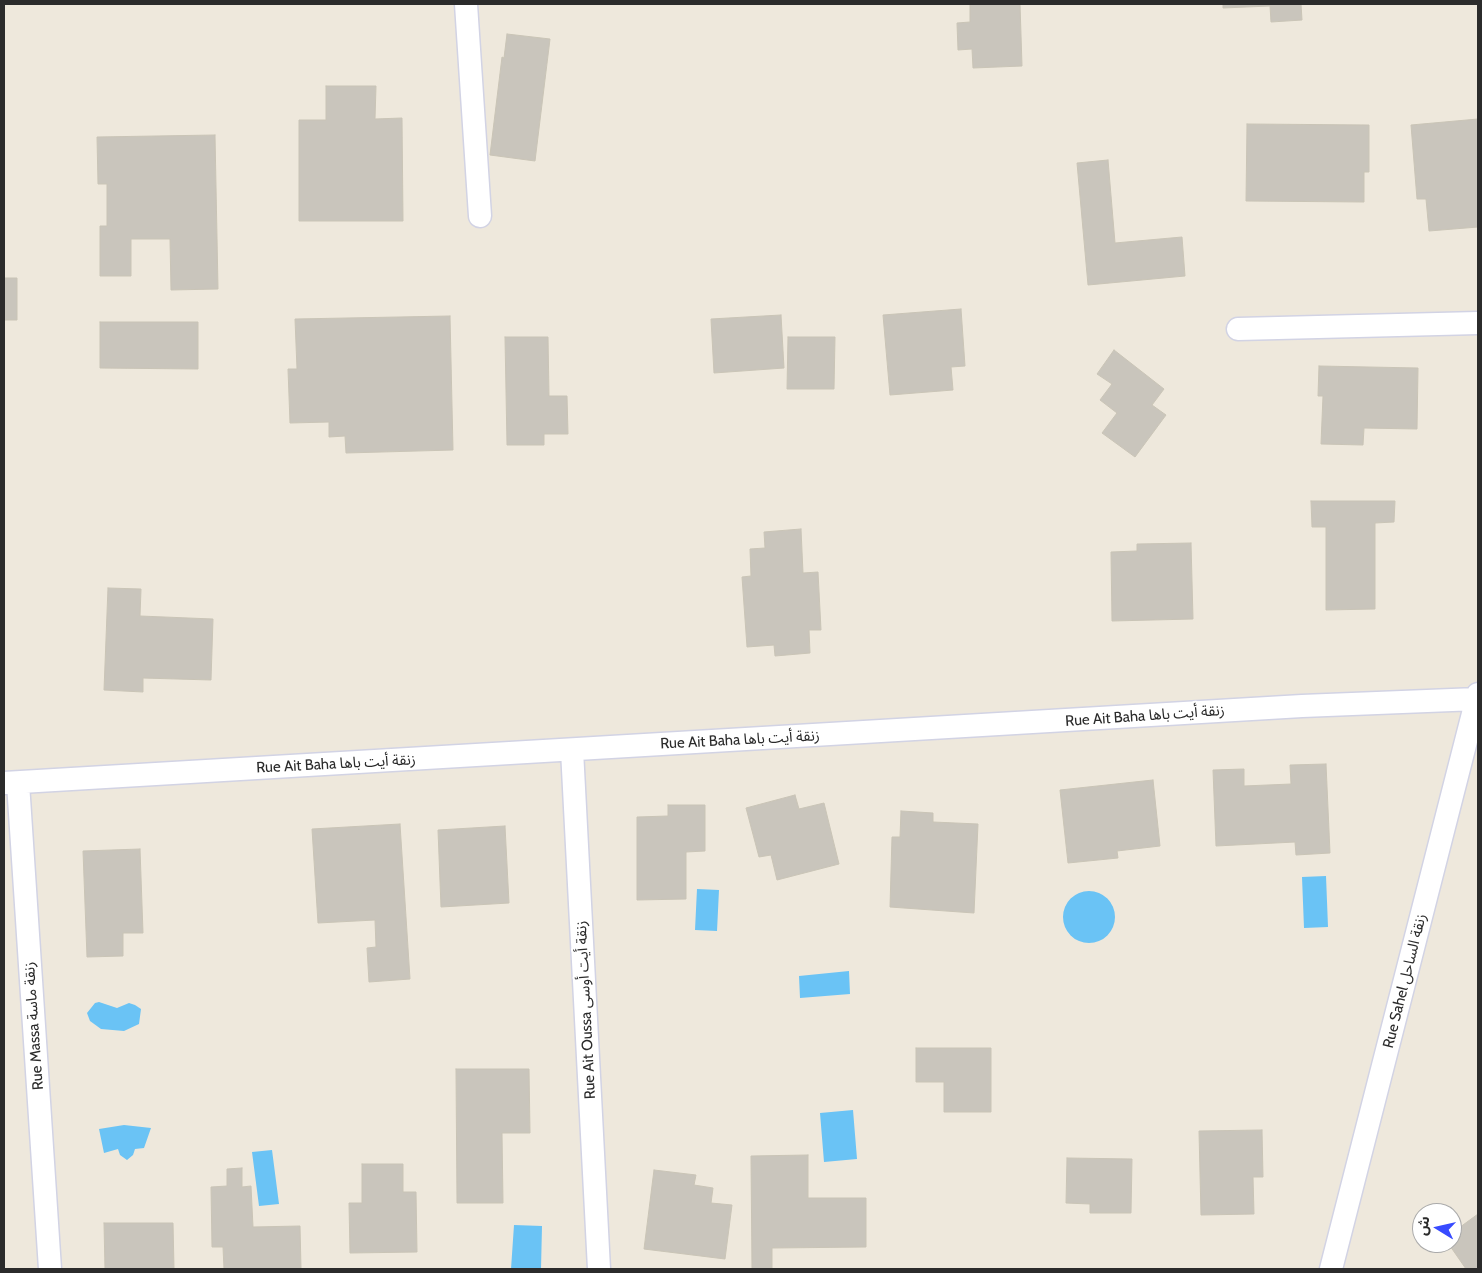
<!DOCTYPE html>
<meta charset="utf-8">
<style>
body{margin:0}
#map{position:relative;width:1482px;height:1273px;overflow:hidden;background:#eee8dc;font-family:Cabin,"Noto Sans Arabic",sans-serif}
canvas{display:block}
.frame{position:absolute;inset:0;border:5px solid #2b2b2b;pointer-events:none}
.north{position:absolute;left:1412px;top:1203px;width:50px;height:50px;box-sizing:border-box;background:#fff;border:1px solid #aaa;border-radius:50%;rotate:279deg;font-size:14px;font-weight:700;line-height:20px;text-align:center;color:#2b2b2b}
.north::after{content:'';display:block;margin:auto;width:18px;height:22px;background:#384bff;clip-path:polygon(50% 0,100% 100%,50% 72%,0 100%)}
</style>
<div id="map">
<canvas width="1482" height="1273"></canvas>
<div class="frame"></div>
<div class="north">ش</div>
</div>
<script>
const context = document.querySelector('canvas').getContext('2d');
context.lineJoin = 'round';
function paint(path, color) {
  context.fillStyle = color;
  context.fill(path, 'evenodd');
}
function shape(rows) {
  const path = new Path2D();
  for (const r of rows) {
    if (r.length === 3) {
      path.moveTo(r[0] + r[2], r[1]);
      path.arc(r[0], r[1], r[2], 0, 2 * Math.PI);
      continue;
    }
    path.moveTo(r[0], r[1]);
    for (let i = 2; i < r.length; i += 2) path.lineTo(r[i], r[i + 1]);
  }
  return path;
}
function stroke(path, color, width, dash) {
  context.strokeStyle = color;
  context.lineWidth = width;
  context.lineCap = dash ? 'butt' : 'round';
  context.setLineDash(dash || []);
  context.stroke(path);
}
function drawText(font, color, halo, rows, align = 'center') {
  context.font = font + ' Cabin,"Noto Sans Arabic",sans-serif';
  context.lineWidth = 4;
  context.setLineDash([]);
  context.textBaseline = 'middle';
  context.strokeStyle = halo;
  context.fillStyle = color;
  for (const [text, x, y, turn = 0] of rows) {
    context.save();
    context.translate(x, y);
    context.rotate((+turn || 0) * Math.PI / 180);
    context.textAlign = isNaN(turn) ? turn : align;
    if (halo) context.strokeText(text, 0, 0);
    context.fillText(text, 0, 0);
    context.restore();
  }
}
paint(shape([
 [1326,876,1328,927,1304,928,1302,877],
 [697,889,719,890,717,931,695,930],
 [1089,917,26],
 [849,971,850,994,800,998,799,976],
 [99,1002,117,1008,129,1003,135,1005,141,1009,139,1024,124,1031,101,1029,90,1021,87,1013,95,1003],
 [853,1110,857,1159,824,1162,820,1113],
 [124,1125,151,1128,144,1148,135,1149,133,1155,127,1160,120,1155,118,1149,104,1153,99,1129],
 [272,1150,279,1204,259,1206,252,1152],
 [514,1225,542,1226,541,1269,511,1269]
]), '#6ac3f5');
const building = shape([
 [970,4,1020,4,1022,66,973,68,972,49,958,50,957,23,970,22,970,4],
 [1223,4,1301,4,1302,20,1271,22,1270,6,1223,8,1223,4],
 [507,34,550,39,535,161,490,155,502,57,504,58,507,34],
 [326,86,376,86,375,119,402,118,403,221,299,221,299,120,326,120,326,86],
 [1478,119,1478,227,1429,231,1426,199,1417,199,1411,125,1478,119],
 [1247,124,1369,125,1369,172,1364,172,1364,202,1246,201,1247,124],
 [215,135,218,289,171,290,170,239,131,239,131,276,100,276,100,226,107,226,107,184,98,184,97,137,215,135],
 [1108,160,1115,243,1182,237,1185,276,1088,285,1077,163,1108,160],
 [4,278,17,278,17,320,4,320,4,278],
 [961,309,965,366,951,367,953,390,890,395,883,315,961,309],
 [781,315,784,368,714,373,711,319,781,315],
 [450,316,453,450,346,453,345,436,329,437,329,422,290,423,288,369,297,369,295,319,450,316],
 [100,322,198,322,198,369,100,368,100,322],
 [505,337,548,337,549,396,567,396,568,434,544,434,544,445,507,445,505,337],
 [788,337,835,337,834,389,787,389,788,337],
 [1114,350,1164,389,1152,405,1166,415,1135,457,1102,433,1117,413,1100,400,1112,384,1097,374,1114,350],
 [1319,366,1418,368,1417,429,1364,428,1363,445,1321,444,1323,396,1318,396,1319,366],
 [1311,501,1395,501,1394,522,1375,523,1375,609,1326,610,1326,527,1312,527,1311,501],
 [801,529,803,573,818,572,821,630,809,630,810,653,775,656,774,645,747,647,742,577,751,576,750,549,765,548,764,532,801,529],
 [1191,543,1193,619,1112,621,1111,552,1137,551,1137,544,1191,543],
 [108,588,141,589,140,616,213,619,211,680,143,678,143,692,104,690,108,588],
 [1326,764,1330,853,1296,855,1295,842,1216,846,1213,770,1244,769,1244,786,1291,784,1290,765,1326,764],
 [1153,780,1160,846,1117,851,1118,858,1068,863,1060,790,1153,780],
 [795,795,799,809,824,803,839,864,777,880,771,855,759,857,746,808,795,795],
 [668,805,705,805,705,851,686,852,686,899,637,900,637,817,668,816,668,805],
 [901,811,933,813,933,822,978,824,974,913,890,907,892,837,900,837,901,811],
 [400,824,410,979,369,982,367,948,376,947,375,920,318,923,312,829,400,824],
 [505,826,509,903,441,907,438,830,505,826],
 [140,849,143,933,123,933,123,956,87,957,83,851,140,849],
 [916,1048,991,1048,991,1112,944,1112,944,1082,916,1082,916,1048],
 [456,1069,529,1069,530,1133,502,1133,503,1203,457,1203,456,1069],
 [1262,1130,1263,1177,1253,1177,1254,1214,1201,1215,1199,1131,1262,1130],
 [808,1155,808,1198,866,1198,866,1247,772,1248,772,1269,752,1269,751,1156,808,1155],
 [1067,1158,1132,1159,1131,1213,1090,1213,1090,1204,1066,1203,1067,1158],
 [362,1164,403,1164,403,1192,416,1192,417,1252,350,1253,349,1203,362,1203,362,1164],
 [242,1168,242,1187,251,1186,253,1227,300,1226,301,1269,224,1269,223,1247,212,1247,211,1187,227,1186,227,1169,242,1168],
 [654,1170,696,1175,694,1185,713,1188,711,1203,732,1205,725,1259,644,1249,654,1170],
 [1478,1214,1478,1269,1466,1269,1448,1243,1452,1243,1452,1233,1478,1214],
 [104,1223,173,1223,174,1269,105,1269,104,1223]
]);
paint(building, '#c9c5bc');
stroke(building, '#c9c4b6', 1);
const minor = shape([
 [466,4,480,216],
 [1238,329,1478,323],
 [572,750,599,1269],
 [4,783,1302,706,1477,699],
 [18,783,50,1269],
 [1331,1269,1478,694]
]);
stroke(minor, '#d2d3e4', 25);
stroke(minor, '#fff', 22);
drawText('15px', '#2b2b2b', '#fff', [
 ["Rue Ait Baha زنقة أيت باها",1145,716,-4],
 ["Rue Ait Baha زنقة أيت باها",740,740,-3],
 ["Rue Ait Baha زنقة أيت باها",336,764,-3],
 ["Rue Sahel زنقة الساحل",1405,981,-76],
 ["Rue Ait Oussa زنقة أيت أوسى",586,1010,-93],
 ["Rue Massa زنقة ماسة",34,1026,-94]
]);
</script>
